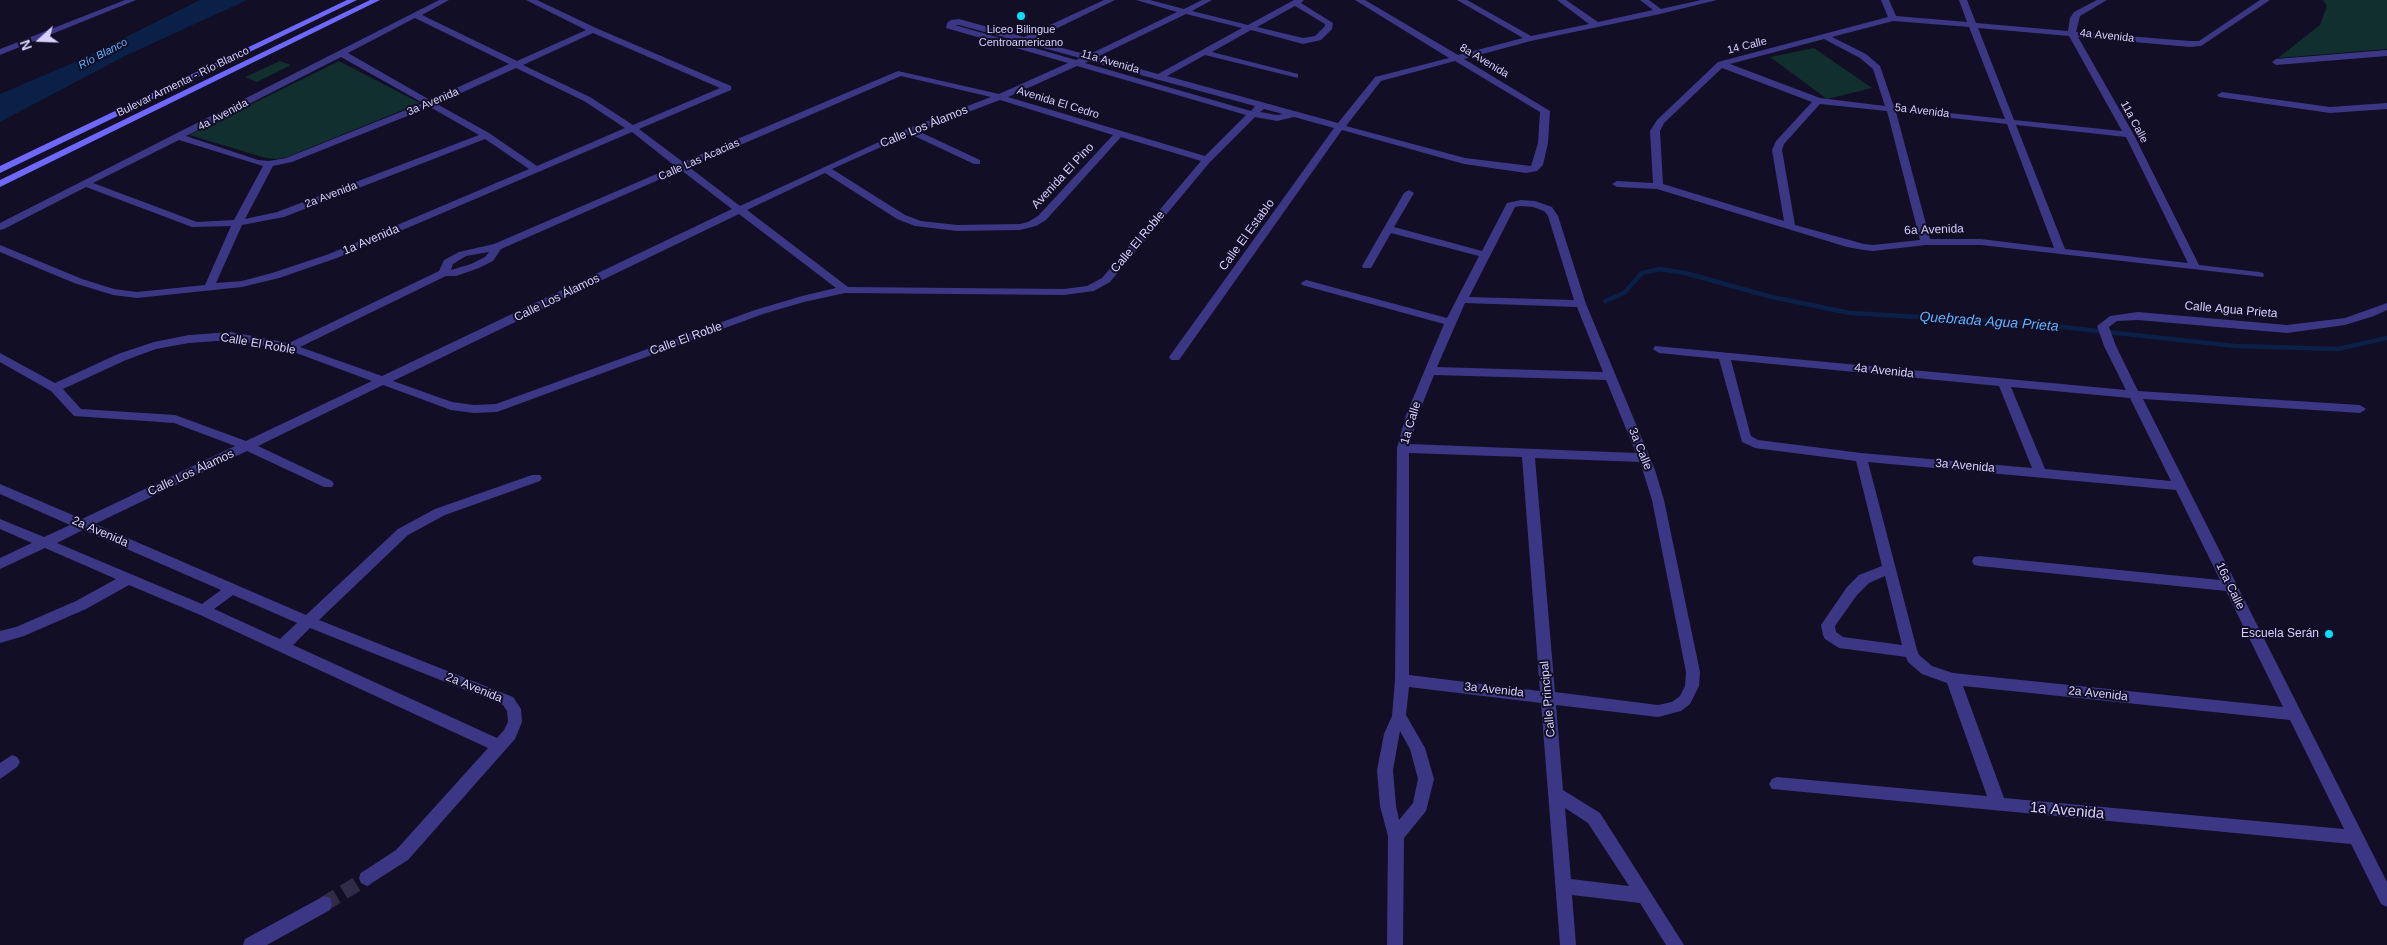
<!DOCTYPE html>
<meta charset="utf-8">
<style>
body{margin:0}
#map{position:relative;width:2387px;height:945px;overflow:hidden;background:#120e25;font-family:Helvetica,sans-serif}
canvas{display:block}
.north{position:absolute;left:15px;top:15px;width:50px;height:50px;-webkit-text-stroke:4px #120e25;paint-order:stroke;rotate:250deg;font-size:14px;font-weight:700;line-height:20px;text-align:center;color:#d7d1ff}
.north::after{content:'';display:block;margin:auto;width:18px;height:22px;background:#d7d1ff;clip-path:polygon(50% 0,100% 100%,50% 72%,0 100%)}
</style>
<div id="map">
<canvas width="2387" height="945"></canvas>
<div class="north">N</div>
</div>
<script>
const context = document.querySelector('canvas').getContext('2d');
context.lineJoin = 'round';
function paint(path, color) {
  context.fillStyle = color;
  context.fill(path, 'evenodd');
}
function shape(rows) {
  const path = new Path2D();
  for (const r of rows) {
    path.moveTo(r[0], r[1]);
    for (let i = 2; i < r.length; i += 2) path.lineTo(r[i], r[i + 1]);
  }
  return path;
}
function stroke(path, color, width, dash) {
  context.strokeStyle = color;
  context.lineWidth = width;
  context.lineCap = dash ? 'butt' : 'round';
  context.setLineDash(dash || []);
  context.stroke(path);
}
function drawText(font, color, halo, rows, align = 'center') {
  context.font = font + ' Helvetica,sans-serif';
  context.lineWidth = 4;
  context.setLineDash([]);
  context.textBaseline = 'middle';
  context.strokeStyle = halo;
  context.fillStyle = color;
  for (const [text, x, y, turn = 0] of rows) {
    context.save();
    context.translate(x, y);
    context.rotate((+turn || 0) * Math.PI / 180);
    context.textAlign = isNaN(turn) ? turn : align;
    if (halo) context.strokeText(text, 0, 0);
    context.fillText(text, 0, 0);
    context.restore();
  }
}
paint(shape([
 [2323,0,2387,0,2387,49,2278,58,2320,25,2327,6],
 [1814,48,1872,88,1827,99,1770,57],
 [280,61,291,65,257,82,245,77],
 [339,61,420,103,287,157,277,159,266,158,189,135]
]), '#112f2e');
paint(shape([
 [200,0,247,0,123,57,0,122,0,94,80,60]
]), '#0a2047');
stroke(shape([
 [1605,301,1624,293,1642,273,1660,269,1685,273,1772,297,1850,313,2026,323,2235,346,2338,349,2387,338]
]), '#0a2047', 4.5);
stroke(shape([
 [324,904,367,878]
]), '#302b46', 15, [15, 8]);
paint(shape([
 [125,0,136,0,0,55,0,49,125,0],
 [439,0,449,0,422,15,517,61,586,30,526,0,537,0,596,28,731,86,731,90,639,129,683,162,898,71,999,94,1068,63,946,28,947,23,951,20,959,19,1024,37,1104,0,1115,0,1033,40,1088,55,1177,12,1136,0,1150,0,1184,9,1202,0,1212,0,1192,11,1248,25,1294,0,1304,0,1301,3,1333,23,1332,29,1321,40,1303,44,1251,30,1212,52,1298,74,1298,78,1205,55,1167,76,1338,123,1375,77,1449,58,1355,0,1365,0,1458,55,1523,38,1457,0,1467,0,1531,36,1589,24,1557,0,1566,0,1598,22,1653,10,1640,0,1649,0,1661,9,1701,0,1717,0,1660,14,1531,41,1464,59,1550,111,1548,143,1543,165,1537,171,1526,173,1464,164,1342,130,1179,360,1171,360,1169,357,1334,128,1294,117,1277,121,1255,117,1210,162,1110,282,1094,291,1064,295,845,293,804,302,763,314,497,412,474,413,451,410,383,385,258,446,332,481,334,484,332,487,324,487,247,451,95,524,306,615,398,529,435,509,532,475,540,475,542,478,540,481,445,515,408,535,319,620,513,697,521,709,522,722,515,739,408,860,367,886,361,883,359,878,361,873,396,850,488,748,198,614,129,585,86,609,24,636,0,643,0,631,16,627,76,601,116,579,45,548,0,569,0,558,32,543,0,529,0,519,44,537,70,525,0,494,0,484,82,519,235,446,174,423,74,416,51,391,0,362,0,353,55,383,118,354,154,342,189,335,231,332,289,343,439,271,444,260,459,252,494,244,675,166,632,132,337,258,279,278,242,287,137,298,113,295,74,283,0,252,0,245,82,279,114,289,137,292,205,285,231,226,192,227,86,187,4,229,0,230,0,223,439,0],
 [1295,6,1325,24,1325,26,1315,36,1303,38,1257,27,1295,6],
 [1186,14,1242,28,1158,74,1097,57,1186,14],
 [415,18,509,64,430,100,348,53,415,18],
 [955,25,959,25,1080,58,1076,60,955,25],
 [593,33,720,88,633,125,590,97,523,65,593,33],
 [341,57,423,103,286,158,269,161,258,160,186,136,341,57],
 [1089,61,1255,106,1251,111,1085,63,1089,61],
 [1455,61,1540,112,1538,143,1531,166,1465,158,1346,126,1381,81,1455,61],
 [1077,66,1246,115,1205,156,1008,97,1077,66],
 [516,68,584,101,625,128,537,166,489,133,437,104,516,68],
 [901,76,991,97,907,129,740,206,689,167,901,76],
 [1000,100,1113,135,1038,216,1028,222,1020,224,957,225,921,221,905,215,832,169,910,134,974,164,980,164,980,160,918,131,1000,100],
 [430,107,479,135,277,212,245,219,273,166,292,162,430,107],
 [1264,109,1283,114,1277,115,1260,112,1264,109],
 [1121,137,1201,161,1102,278,1087,286,1064,289,848,287,747,210,825,173,897,219,915,226,957,231,1020,230,1036,226,1046,220,1121,137],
 [485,139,529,169,329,254,272,273,242,281,216,283,242,225,284,217,485,139],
 [179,140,263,166,234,220,197,222,93,183,179,140],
 [681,170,732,209,382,376,300,347,446,276,456,276,479,268,493,261,501,249,681,170],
 [739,214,836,288,802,296,755,310,496,404,474,405,452,402,393,381,739,214],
 [489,252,485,257,471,264,451,270,453,264,466,256,489,252],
 [231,340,288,350,372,381,246,441,175,415,81,409,63,389,126,360,156,349,189,343,231,340],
 [83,530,221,590,202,604,57,543,83,530],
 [233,595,297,623,280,639,214,609,233,595],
 [310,628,503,705,507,711,508,722,504,730,497,738,293,645,310,628],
 [1881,0,1889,0,1896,16,1967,22,1959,0,1967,0,1976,23,2068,31,2070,18,2074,12,2097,0,2107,0,2080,16,2076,32,2190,41,2199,41,2260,0,2270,0,2201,46,2190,47,2078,37,2134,135,2199,265,2259,272,2263,273,2264,275,2263,277,1981,245,1926,245,1873,251,1864,250,1847,247,1657,189,1617,187,1612,184,1617,181,1653,183,1650,131,1657,120,1718,62,1888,17,1881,0],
 [1893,21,1969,27,2005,119,1894,107,1880,66,1866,54,1832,37,1893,21],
 [1978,28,2069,36,2122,131,2014,120,1978,28],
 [1824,39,1860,58,1873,69,1885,106,1820,98,1730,64,1824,39],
 [1722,68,1812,102,1776,141,1772,150,1784,221,1663,184,1660,131,1664,123,1722,68],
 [1820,104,1887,111,1920,240,1873,245,1864,244,1795,225,1782,150,1784,144,1820,104],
 [1896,112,2007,124,2054,248,1981,239,1930,239,1896,112],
 [2016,125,2126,137,2188,263,2065,249,2016,125],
 [2387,50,2387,56,2276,65,2272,62,2276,59,2387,50],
 [2222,92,2330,107,2387,103,2387,109,2330,113,2219,97,2217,95,2222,92],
 [1409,190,1414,193,1394,227,1482,251,1507,203,1521,200,1535,201,1552,207,1558,216,1586,304,1655,470,1664,500,1700,672,1699,686,1690,704,1681,711,1658,717,1556,705,1563,790,1600,813,1684,945,1666,945,1640,903,1572,895,1576,945,1560,945,1541,703,1409,687,1406,715,1425,748,1434,779,1426,811,1404,838,1403,945,1387,945,1388,836,1380,806,1377,770,1384,734,1392,716,1395,680,1397,448,1406,415,1444,324,1302,285,1301,283,1306,280,1447,318,1479,256,1391,233,1371,268,1363,268,1362,266,1404,193,1409,190],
 [1521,206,1533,207,1544,211,1548,216,1574,300,1469,297,1515,207,1521,206],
 [1465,303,1577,307,1603,372,1437,367,1465,303],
 [1434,375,1606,380,1636,453,1410,444,1418,415,1434,375],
 [1409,453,1522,457,1540,691,1409,675,1409,453],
 [1535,458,1640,462,1652,500,1686,672,1685,686,1680,696,1672,702,1658,705,1555,692,1535,458],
 [1400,731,1410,749,1418,779,1413,803,1399,820,1396,806,1393,770,1400,731],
 [1565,808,1588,823,1629,886,1571,879,1565,808],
 [2387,303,2387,310,2374,316,2345,325,2287,333,2138,320,2117,321,2109,327,2116,346,2138,391,2360,405,2366,409,2360,413,2143,399,2387,882,2387,907,2381,904,2351,844,1772,789,1769,784,1772,779,1777,777,1987,796,1947,683,1922,674,1908,662,1906,657,1839,648,1825,639,1823,635,1821,625,1847,587,1859,575,1882,566,1856,461,1755,448,1742,442,1719,359,1659,353,1653,349,1655,346,2126,390,2104,346,2097,326,2110,316,2138,312,2287,325,2345,318,2387,303],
 [1731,360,1999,386,2032,468,1861,453,1758,440,1751,436,1750,433,1731,360],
 [2011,387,2130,398,2171,481,2045,469,2011,387],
 [1868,462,2176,490,2220,580,1979,556,1974,557,1972,561,1974,565,1979,566,2226,591,2283,707,1953,673,1932,666,1919,655,1917,650,1868,462],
 [1885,576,1902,645,1843,637,1836,632,1835,626,1857,595,1869,583,1885,576],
 [1963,686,2290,720,2344,829,2004,798,1963,686],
 [12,755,17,757,20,762,17,767,0,779,0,763,12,755],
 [324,896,330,898,332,904,330,910,267,945,243,945,245,939,324,896]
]), '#3b3785');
paint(shape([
 [347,0,357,0,0,173,0,166,347,0],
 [370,0,380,0,0,187,0,180,370,0]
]), '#6f68ff');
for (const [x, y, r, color] of [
 [1021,16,5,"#00dffc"],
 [2329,634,5,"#00dffc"]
]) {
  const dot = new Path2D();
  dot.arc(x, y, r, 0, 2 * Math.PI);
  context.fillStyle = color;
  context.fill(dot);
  stroke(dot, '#120e25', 2);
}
drawText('11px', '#d7d1ff', '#120e25', [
 ["Liceo Bilingue",1021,30],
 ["Centroamericano",1021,43]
]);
drawText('11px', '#d7d1ff', '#120e25', [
 ["4a Avenida",2107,36,6],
 ["14 Calle",1747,46,-14],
 ["8a Avenida",1484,61,31],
 ["11a Avenida",1110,62,16],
 ["Bulevar Armenta - Río Blanco",183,82,-26],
 ["3a Avenida",433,102,-23],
 ["Avenida El Cedro",1058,103,17],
 ["5a Avenida",1922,111,7],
 ["4a Avenida",223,115,-28],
 ["11a Calle",2134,122,62],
 ["Calle Las Acacias",699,160,-24],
 ["2a Avenida",331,195,-21]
]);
drawText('italic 11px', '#5fb2ff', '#120e25', [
 ["Río Blanco",103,54,-28]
]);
drawText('12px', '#d7d1ff', '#120e25', [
 ["Calle Los Álamos",924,127,-22],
 ["Avenida El Pino",1063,176,-47],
 ["6a Avenida",1934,230,-2],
 ["Calle El Establo",1247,235,-54],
 ["1a Avenida",371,240,-23],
 ["Calle El Roble",1138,242,-50],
 ["Calle Los Álamos",557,298,-26],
 ["Calle Agua Prieta",2231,310,5],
 ["Calle El Roble",686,339,-20],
 ["Calle El Roble",258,344,10],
 ["4a Avenida",1884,371,6],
 ["1a Calle",1411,423,-73],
 ["3a Calle",1640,449,68],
 ["3a Avenida",1965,466,5],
 ["Calle Los Álamos",191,473,-25],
 ["2a Avenida",100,532,23],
 ["16a Calle",2230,586,64],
 ["2a Avenida",474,688,22],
 ["3a Avenida",1494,690,6],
 ["2a Avenida",2098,694,6],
 ["Calle Principal",1548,699,-95]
]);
drawText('12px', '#d7d1ff', '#120e25', [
 ["Escuela Serán",2319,634]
], 'right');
drawText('italic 14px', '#5fb2ff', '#120e25', [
 ["Quebrada Agua Prieta",1989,322,4]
]);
drawText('15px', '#d7d1ff', '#120e25', [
 ["1a Avenida",2067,811,5]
]);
</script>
